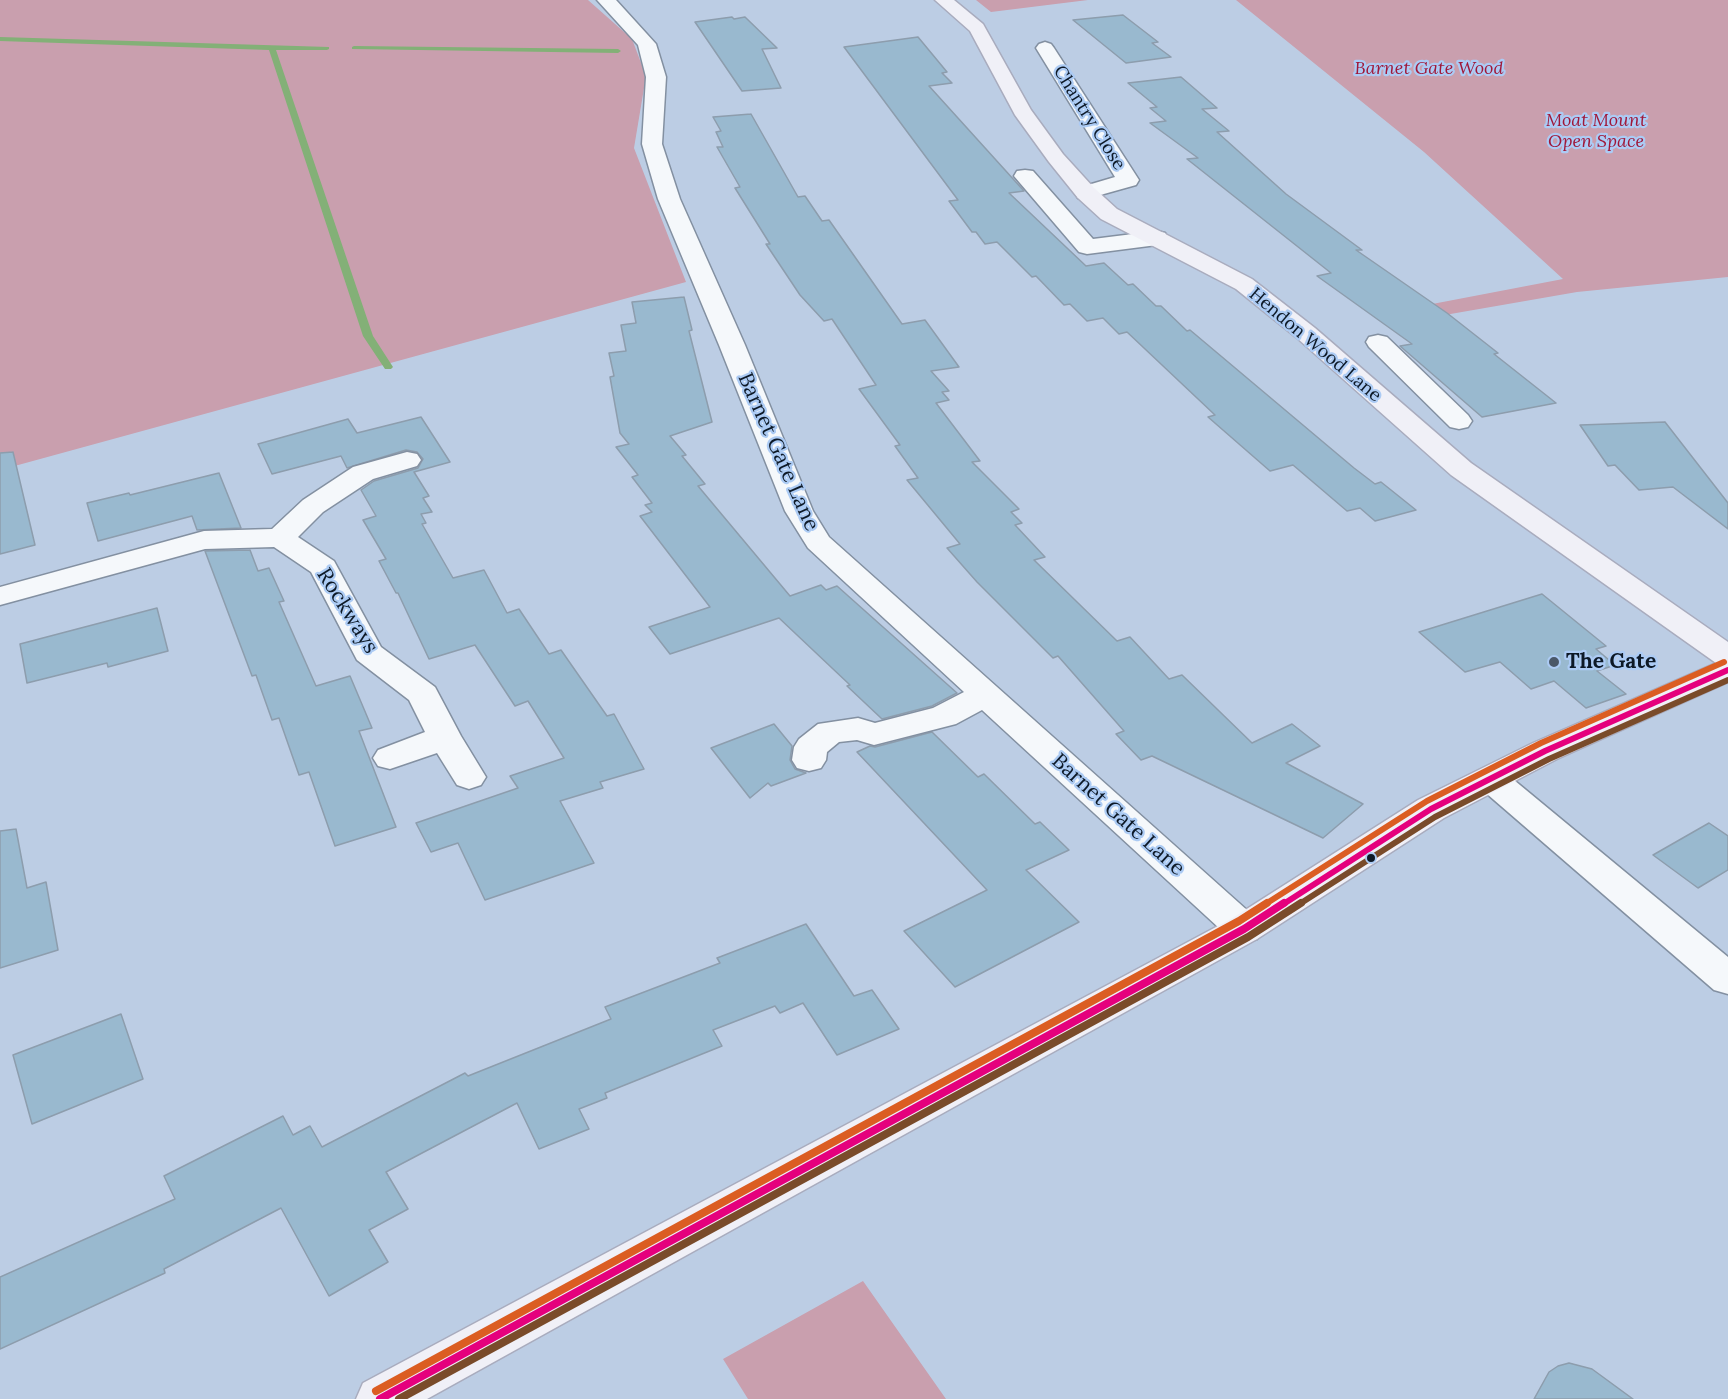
<!DOCTYPE html>
<style>
body{margin:0}
canvas{display:block;background:#bccde4}
</style>
<canvas width="1728" height="1399"></canvas>
<script>
const context = document.querySelector('canvas').getContext('2d');
context.lineJoin = 'round';
function paint(path, color) {
  context.fillStyle = color;
  context.fill(path, 'evenodd');
}
function shape(rows) {
  const path = new Path2D();
  for (const r of rows) {
    path.moveTo(r[0], r[1]);
    for (let i = 2; i < r.length; i += 2) path.lineTo(r[i], r[i + 1]);
  }
  return path;
}
function stroke(path, color, width, dash) {
  context.strokeStyle = color;
  context.lineWidth = width;
  context.lineCap = dash ? 'butt' : 'round';
  context.setLineDash(dash || []);
  context.stroke(path);
}
function drawText(font, color, halo, rows, align = 'center') {
  context.font = font + ' Lora,serif';
  context.lineWidth = 4.5;
  context.setLineDash([]);
  context.textBaseline = 'middle';
  context.strokeStyle = halo;
  context.fillStyle = color;
  for (const [text, x, y, turn = 0] of rows) {
    context.save();
    context.translate(x, y);
    context.rotate((+turn || 0) * Math.PI / 180);
    context.textAlign = isNaN(turn) ? turn : align;
    if (halo) context.strokeText(text, 0, 0);
    context.fillText(text, 0, 0);
    context.restore();
  }
}
paint(shape([
 [0,0,588,0,632,39,646,76,634,148,686,282,0,470],
 [976,0,1088,0,991,12],
 [1236,0,1728,0,1728,277,1577,292,1393,324,1380,314,1563,279,1424,152],
 [863,1281,946,1399,748,1399,723,1359]
]), '#c99fae');
paint(shape([
 [0,37,329,47,329,49,327,50,276,50,373,336,393,367,391,369,385,369,363,336,269,50,0,41,0,37],
 [354,46,618,49,621,51,618,53,352,49,352,47,354,46]
]), '#83b077');
const building = shape([
 [1123,15,1158,42,1152,43,1171,57,1126,63,1073,20,1123,15],
 [732,17,734,19,745,17,777,48,762,49,781,88,742,91,695,22,732,17],
 [918,37,947,72,942,73,952,83,929,86,1024,191,1009,193,1086,266,1104,263,1128,285,1133,284,1156,306,1161,306,1187,331,1190,330,1354,468,1375,484,1381,482,1416,510,1375,521,1360,508,1347,511,1293,465,1270,471,1208,417,1215,415,1127,332,1119,334,1103,318,1087,321,1070,304,1064,305,1036,276,1032,277,997,242,985,244,976,232,972,232,949,201,958,200,844,47,918,37],
 [1181,77,1217,108,1202,109,1229,131,1217,132,1286,194,1362,250,1356,250,1447,313,1498,353,1494,354,1556,403,1482,417,1400,346,1412,344,1317,276,1331,273,1187,159,1198,158,1150,123,1166,121,1150,108,1157,107,1128,83,1181,77],
 [751,114,798,197,805,196,822,221,829,220,902,324,925,320,959,367,931,371,949,391,942,392,949,400,936,403,980,461,972,462,1019,509,1011,512,1022,523,1015,525,1045,557,1034,560,1117,641,1130,637,1169,679,1182,675,1252,743,1292,724,1320,746,1286,763,1363,804,1323,838,1152,756,1141,760,1116,734,1124,731,1058,656,1053,658,977,582,947,548,960,544,907,480,918,478,895,446,900,445,859,389,876,385,832,319,824,321,800,295,766,244,770,244,735,188,740,187,717,147,723,147,716,132,721,131,713,117,751,114],
 [684,297,692,330,689,331,712,422,670,436,686,455,682,456,705,484,698,486,790,596,821,585,826,590,837,586,957,693,932,706,882,719,847,686,850,685,779,618,670,654,649,627,710,607,640,516,652,512,645,505,652,503,632,477,638,475,616,447,629,444,620,433,610,377,614,376,609,353,626,351,621,325,636,323,632,302,684,297],
 [421,417,450,462,414,472,429,496,423,498,432,512,421,514,426,523,422,524,453,578,484,570,507,613,519,609,549,654,561,650,607,716,614,714,644,769,600,782,603,788,560,801,594,863,485,900,458,843,431,852,416,823,518,788,510,776,564,758,528,701,515,706,475,645,429,659,398,593,396,593,379,561,386,559,363,520,376,516,361,490,374,481,418,468,423,459,417,452,406,450,347,468,341,456,272,474,258,444,348,419,357,433,421,417],
 [1665,422,1728,503,1728,529,1673,487,1639,490,1615,465,1608,466,1580,425,1665,422],
 [13,452,35,545,0,554,0,453,13,452],
 [219,473,241,528,197,530,192,516,98,541,87,503,129,493,130,495,219,473],
 [250,550,258,571,269,568,284,601,279,602,316,686,350,676,372,728,359,731,396,827,335,846,309,772,299,775,279,718,272,720,256,675,252,676,205,551,250,550],
 [1542,594,1606,646,1596,649,1615,665,1597,671,1626,694,1586,708,1554,681,1531,689,1500,662,1465,672,1419,632,1542,594],
 [157,608,168,651,108,667,107,663,27,683,20,644,157,608],
 [774,724,792,746,790,760,795,769,806,773,771,786,768,783,750,798,711,748,774,724],
 [932,732,978,777,984,774,1035,824,1040,822,1069,850,1026,870,1079,922,955,987,904,931,987,890,857,752,870,746,875,747,932,732],
 [1709,823,1728,836,1728,870,1698,888,1653,855,1709,823],
 [16,829,27,888,46,882,58,950,0,968,0,831,16,829],
 [806,924,854,996,872,990,899,1029,837,1055,803,1003,780,1013,775,1006,713,1030,722,1046,605,1093,607,1098,579,1109,589,1129,539,1149,517,1103,386,1172,408,1209,369,1230,388,1262,329,1296,281,1208,164,1269,165,1273,0,1349,0,1277,175,1199,164,1176,283,1116,293,1135,310,1126,322,1147,465,1073,468,1076,611,1019,605,1007,720,963,717,958,806,924],
 [121,1014,143,1079,32,1124,13,1055,121,1014],
 [1569,1363,1592,1369,1633,1399,1534,1399,1549,1372,1558,1366,1569,1363]
]);
paint(building, '#99b9cf');
stroke(building, '#8d9dad', 1.5);
const minor = shape([
 [597,0,616,0,656,44,666,77,662,144,680,199,745,345,813,511,829,537,1257,919,1263,929,1257,939,1244,943,1231,939,982,710,956,724,874,745,857,740,839,742,827,752,826,760,821,768,809,771,797,768,792,760,794,747,799,739,818,724,858,718,875,723,933,708,964,692,808,548,785,511,719,345,658,199,642,144,646,77,638,45,597,0],
 [1045,42,1051,44,1054,48,1139,180,1136,185,1086,199,1078,198,1075,193,1078,188,1115,177,1036,48,1039,44,1045,42],
 [1025,170,1033,171,1093,239,1157,231,1165,233,1168,238,1165,243,1157,245,1087,254,1079,252,1014,176,1017,171,1025,170],
 [1378,335,1387,337,1468,415,1472,421,1468,427,1459,429,1450,427,1369,347,1366,342,1369,337,1378,335],
 [407,452,417,454,421,460,417,466,373,479,323,512,298,537,334,561,381,647,435,687,461,736,486,777,481,785,469,789,457,785,437,753,390,769,378,766,373,758,378,750,425,732,409,700,357,660,311,572,274,547,205,549,0,605,0,587,204,531,272,529,303,500,353,467,407,452],
 [1491,767,1503,771,1728,957,1728,994,1714,990,1479,787,1474,779,1479,771,1491,767]
]);
const major = shape([
 [935,0,954,0,983,24,1031,110,1063,154,1094,188,1117,209,1252,279,1315,328,1471,463,1728,642,1728,682,1557,759,1444,818,1257,939,427,1399,356,1399,363,1383,1231,919,1418,800,1533,743,1716,663,1451,475,1297,338,1236,289,1101,219,1078,198,1049,162,1015,115,970,31,935,0]
]);
stroke(minor, '#8390a1', 3);
stroke(major, '#a9acbe', 3);
paint(minor, '#f5f8fb');
paint(major, '#f0f0f7');
stroke(shape([
 [1282,905,1431,809,1545,751,1728,670]
]), '#e5007d', 6);
stroke(shape([
 [380,1399,1244,929,1284,903]
]), '#e5007d', 8);
stroke(shape([
 [1298,905,1435,817,1549,759,1728,680]
]), '#7a4b2a', 6);
stroke(shape([
 [399,1399,1248,937,1301,903]
]), '#7a4b2a', 8);
stroke(shape([
 [1264,905,1427,801,1541,743,1724,662]
]), '#db5d22', 6);
stroke(shape([
 [376,1391,1239,921,1267,903]
]), '#db5d22', 8);
for (const [x, y, r, color] of [
 [1554,662,6,"#4a5869"],
 [1371,858,5,"#0d1927"]
]) {
  const dot = new Path2D();
  dot.arc(x, y, r, 0, 2 * Math.PI);
  context.fillStyle = color;
  context.fill(dot);
  stroke(dot, '#accbf4', 2);
}
drawText('italic 18px', '#a01738', '#accbf4', [
 ["Barnet Gate Wood",1429,69],
 ["Moat Mount",1596,121],
 ["Open Space",1596,142]
]);
drawText('18px', '#0d1927', '#accbf4', [
 ["Chantry Close",1089,118,58],
 ["Hendon Wood Lane",1315,345,40]
]);
drawText('21px', '#0d1927', '#accbf4', [
 ["Barnet Gate Lane",778,452,66],
 ["Rockways",347,611,58],
 ["Barnet Gate Lane",1118,815,42]
]);
drawText('bold 21px', '#0d1927', '#accbf4', [
 ["The Gate",1566,662]
], 'left');
</script>
